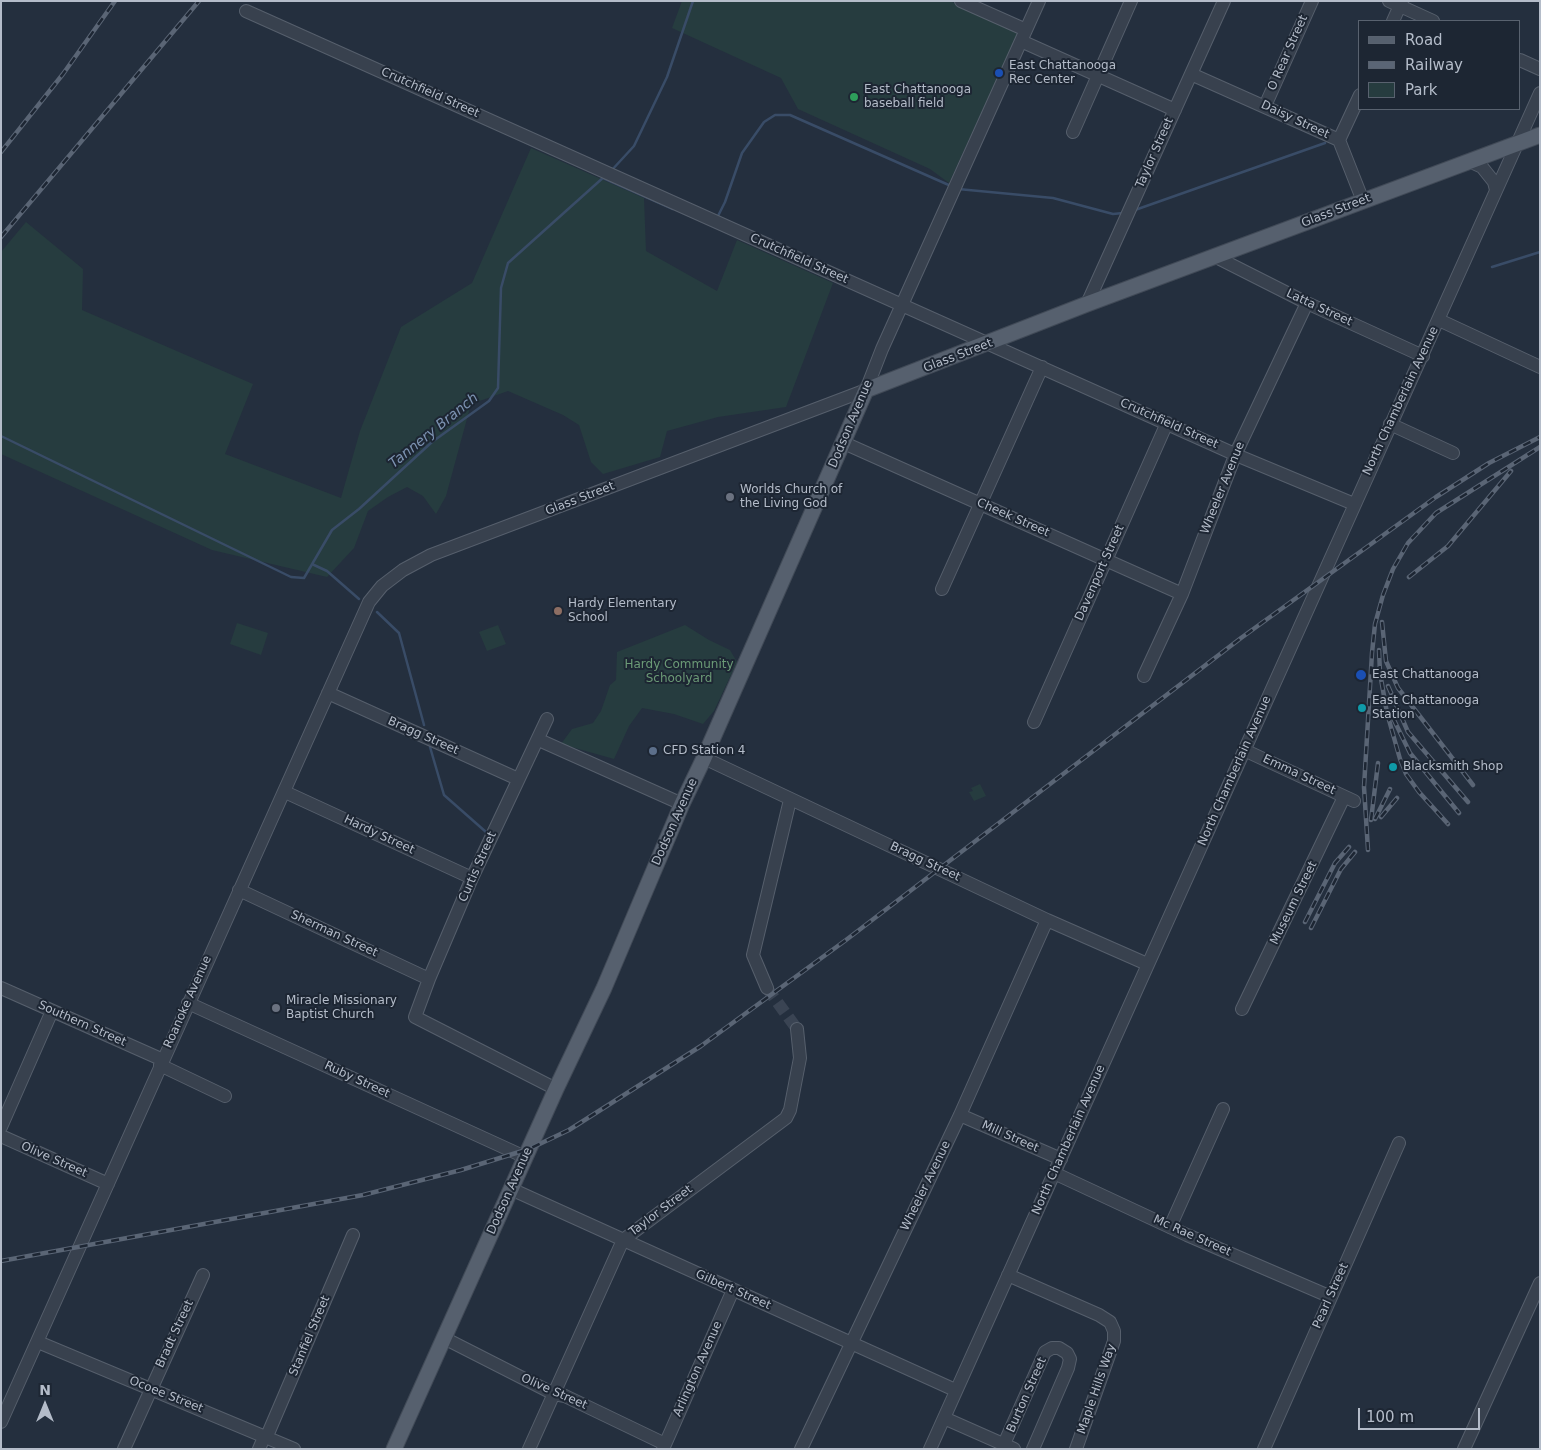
<!DOCTYPE html>
<style>
body{margin:0}
#map{position:relative;width:1541px;height:1450px;overflow:hidden;background:#242f3e;font-family:"DejaVu Sans",sans-serif}
canvas{display:block}
.frame{position:absolute;inset:0;border:2px solid #b4bcc9;pointer-events:none}
.legend{position:absolute;left:1358px;top:20px;width:162px;height:90px;box-sizing:border-box;background:#1d2633;border:1px solid #59626f;margin:0;padding:6px 9px;list-style:none;font-size:15px;color:#b4bcc9}
.legend li{display:flex;align-items:center;gap:10px;height:25px}
.legend b{width:25px;border:1px solid #59626f}
.north{position:absolute;left:20px;top:1380px;width:50px;height:50px;-webkit-text-stroke:4px #1d2633;paint-order:stroke;rotate:0deg;font-size:14px;font-weight:700;line-height:20px;text-align:center;color:#b4bcc9}
.north::after{content:'';display:block;margin:auto;width:18px;height:22px;background:#b4bcc9;clip-path:polygon(50% 0,100% 100%,50% 72%,0 100%)}
.scale{position:absolute;left:1358px;top:1408px;width:122px;height:22px;box-sizing:border-box;border:2px solid #b4bcc9;border-top:0;padding-left:6px;font-size:15px;line-height:18px;white-space:nowrap;color:#b4bcc9;-webkit-text-stroke:4px #1d2633;paint-order:stroke}
</style>
<div id="map">
<canvas width="1541" height="1450"></canvas>
<div class="frame"></div>
<ul class="legend">
<li><b style="height:6px;background:#56606e"></b>Road</li>
<li><b style="height:6px;background:#5a6575"></b>Railway</li>
<li><b style="height:14px;background:#263c3f"></b>Park</li>
</ul>
<div class="north">N</div>
<div class="scale">100 m</div>
</div>
<script>
const context = document.querySelector('canvas').getContext('2d');
context.lineJoin = 'round';
function paint(path, color) {
  context.fillStyle = color;
  context.fill(path, 'evenodd');
}
function shape(rows) {
  const path = new Path2D();
  for (const r of rows) {
    path.moveTo(r[0], r[1]);
    for (let i = 2; i < r.length; i += 2) path.lineTo(r[i], r[i + 1]);
  }
  return path;
}
function stroke(path, color, width, dash) {
  context.strokeStyle = color;
  context.lineWidth = width;
  context.lineCap = dash ? 'butt' : 'round';
  context.setLineDash(dash || []);
  context.stroke(path);
}
function drawText(font, color, halo, rows, align = 'center') {
  context.font = font + ' "DejaVu Sans",sans-serif';
  context.lineWidth = 4;
  context.setLineDash([]);
  context.textBaseline = 'middle';
  context.strokeStyle = halo;
  context.fillStyle = color;
  for (const [text, x, y, turn = 0] of rows) {
    context.save();
    context.translate(x, y);
    context.rotate((+turn || 0) * Math.PI / 180);
    context.textAlign = isNaN(turn) ? turn : align;
    if (halo) context.strokeText(text, 0, 0);
    context.fillText(text, 0, 0);
    context.restore();
  }
}
paint(shape([
 [682,1,950,1,1018,33,949,183,930,169,798,109,781,78,672,28],
 [531,148,644,198,646,251,717,291,737,240,833,283,786,407,718,417,667,431,660,457,603,474,591,462,579,425,563,415,508,391,471,404,446,496,436,514,423,496,407,487,388,497,368,511,354,548,327,577,212,550,1,454,1,252,26,222,83,269,82,310,253,384,225,454,341,498,360,431,401,327,472,283],
 [237,623,268,633,261,655,230,644],
 [498,625,506,644,487,651,479,632],
 [685,625,709,640,730,650,737,662,714,711,703,724,674,714,642,708,629,726,614,759,561,744,572,729,593,723,601,711,610,685,616,680,617,652],
 [980,784,986,796,974,801,969,792,973,791,971,788]
]), '#263c3f');
stroke(shape([
 [611,171,634,146,667,77,693,1],
 [603,178,673,209],
 [958,189,1053,198,1113,214,1123,213],
 [1135,210,1325,143],
 [717,218,725,202,742,153,764,122,775,115,790,115,951,186],
 [1492,267,1540,252],
 [1,436,291,577,304,578,332,530,359,509,432,442,489,401,498,388,501,288,508,263,605,176],
 [314,565,327,571,359,599],
 [377,612,399,633,424,725],
 [430,747,444,795,486,832]
]), '#394c67', 2.5);
stroke(shape([
 [767,988,797,1029]
]), '#3a4453', 12, [12, 6]);
const minor = shape([
 [961,1,1026,30],
 [1389,1,1433,21],
 [246,11,1241,457,1354,504],
 [1393,21,1402,1],
 [1021,41,1175,110],
 [1520,60,1540,69],
 [1191,74,1339,140,1363,201],
 [1265,106,1312,1],
 [1073,132,1131,1],
 [1339,140,1360,95],
 [1469,161,1482,167,1494,182,1496,190],
 [1216,257,1307,303,1423,356],
 [1087,304,1224,1],
 [1439,320,1540,367],
 [1390,424,1453,453],
 [844,443,1182,594],
 [942,589,1042,367],
 [1144,676,1182,594,1236,453,1307,303],
 [328,693,518,779],
 [547,719,472,878,429,979,415,1017,556,1089],
 [1034,722,1167,423],
 [539,740,682,804],
 [1244,750,1354,801],
 [704,758,1047,920,1147,964],
 [285,792,472,878],
 [239,890,429,979],
 [1,988,163,1060],
 [767,988,753,955,790,800],
 [188,1003,525,1157],
 [1242,1009,1344,797],
 [160,1065,225,1096],
 [960,1115,1061,1159],
 [1,1127,52,1011],
 [1,1136,108,1184],
 [1054,1173,1187,1235,1331,1297],
 [511,1189,955,1390],
 [1170,1227,1223,1109],
 [1008,1275,1099,1315,1110,1322,1114,1331,1114,1341,1076,1449],
 [444,1338,554,1394,565,1396,665,1444],
 [38,1342,294,1449],
 [944,1418,1014,1449],
 [1,1422,369,602,382,586,403,570,431,555,866,390,882,349,1039,1],
 [267,1436,353,1235],
 [1004,1444,1045,1352,1052,1348,1059,1348,1067,1353,1070,1359,1068,1368,1033,1449],
 [124,1449,203,1275],
 [259,1449,265,1435],
 [529,1449,623,1240,786,1118,790,1110,800,1058,797,1029],
 [663,1449,733,1290],
 [801,1449,960,1115,1047,920],
 [930,1449,1540,93],
 [1264,1449,1399,1143],
 [1464,1449,1540,1283]
]);
const major = shape([
 [394,1449,556,1089,604,988,682,804,704,758,866,390,1087,304,1540,135]
]);
stroke(minor, '#565f6c', 14);
stroke(major, '#414a57', 17);
stroke(minor, '#38414e', 12);
stroke(major, '#56606e', 15);
const rail = shape([
 [1,152,63,74,115,1],
 [1,237,199,1],
 [1409,577,1448,546,1511,471],
 [1382,622,1386,661,1398,688,1473,785],
 [1379,650,1380,673,1387,713,1400,759,1406,774,1419,792,1448,824],
 [1388,686,1408,732,1468,802],
 [1393,718,1410,753,1459,813],
 [1381,817,1397,798],
 [1375,819,1390,789],
 [1371,820,1378,763],
 [1368,850,1364,787,1372,653,1375,624,1383,595,1393,569,1408,543,1436,513,1540,447],
 [1305,922,1335,863,1349,847],
 [1311,928,1341,869,1355,852],
 [1,1261,363,1195,461,1170,529,1149,569,1130,701,1046,846,940,1241,638,1436,497,1489,463,1540,437]
]);
stroke(rail, '#5a6575', 4.5);
stroke(rail, '#1d2633', 2.5, [8]);
for (const [x, y, r, color] of [
 [999,73,5,"#1a4fb4"],
 [854,97,5,"#2e9e5b"],
 [730,497,5,"#6b7280"],
 [558,611,5,"#8d6e63"],
 [1361,675,6,"#1a4fb4"],
 [1362,708,5,"#0f9aa8"],
 [653,751,5,"#5c6f8a"],
 [1393,767,5,"#0f9aa8"],
 [276,1008,5,"#6b7280"]
]) {
  const dot = new Path2D();
  dot.arc(x, y, r, 0, 2 * Math.PI);
  context.fillStyle = color;
  context.fill(dot);
  stroke(dot, '#1d2633', 2);
}
drawText('12px', '#b4bcc9', '#1d2633', [
 ["O Rear Street",1288,53,-66],
 ["Crutchfield Street",430,93,24],
 ["Daisy Street",1295,120,25],
 ["Taylor Street",1155,153,-66],
 ["Glass Street",1336,211,-21],
 ["Crutchfield Street",799,259,24],
 ["Latta Street",1319,308,25],
 ["Glass Street",958,356,-21],
 ["North Chamberlain Avenue",1401,401,-65],
 ["Dodson Avenue",851,424,-67],
 ["Crutchfield Street",1169,424,24],
 ["Wheeler Avenue",1223,488,-68],
 ["Glass Street",580,499,-21],
 ["Cheek Street",1013,518,24],
 ["Davenport Street",1100,573,-66],
 ["Bragg Street",423,736,24],
 ["North Chamberlain Avenue",1235,771,-66],
 ["Emma Street",1299,775,25],
 ["Dodson Avenue",675,822,-66],
 ["Hardy Street",379,835,25],
 ["Bragg Street",925,862,25],
 ["Curtis Street",478,867,-66],
 ["Museum Street",1294,903,-64],
 ["Sherman Street",334,934,25],
 ["Roanoke Avenue",188,1002,-66],
 ["Southern Street",82,1024,24],
 ["Ruby Street",357,1080,25],
 ["Mill Street",1010,1137,24],
 ["North Chamberlain Avenue",1069,1140,-66],
 ["Olive Street",54,1160,24],
 ["Wheeler Avenue",926,1186,-64],
 ["Dodson Avenue",510,1191,-66],
 ["Taylor Street",661,1211,-37],
 ["Mc Rae Street",1192,1236,24],
 ["Gilbert Street",733,1290,24],
 ["Pearl Street",1331,1296,-66],
 ["Bradt Street",175,1334,-65],
 ["Stanfiel Street",310,1336,-67],
 ["Arlington Avenue",698,1369,-66],
 ["Maple Hills Way",1097,1389,-71],
 ["Olive Street",554,1392,24],
 ["Ocoee Street",166,1395,22],
 ["Burton Street",1027,1395,-66]
]);
drawText('12px', '#b4bcc9', '#1d2633', [
 ["East Chattanooga",1009,66],
 ["Rec Center",1009,80],
 ["East Chattanooga",864,90],
 ["baseball field",864,104],
 ["Worlds Church of",740,490],
 ["the Living God",740,504],
 ["Hardy Elementary",568,604],
 ["School",568,618],
 ["East Chattanooga",1372,675],
 ["East Chattanooga",1372,701],
 ["Station",1372,715],
 ["CFD Station 4",663,751],
 ["Blacksmith Shop",1403,767],
 ["Miracle Missionary",286,1001],
 ["Baptist Church",286,1015]
], 'left');
drawText('12px', '#6b9a76', '#1d2633', [
 ["Hardy Community",679,665],
 ["Schoolyard",679,679]
]);
drawText('italic 14px', '#7c92b1', '#1d2633', [
 ["Tannery Branch",434,431,-39]
]);
</script>
